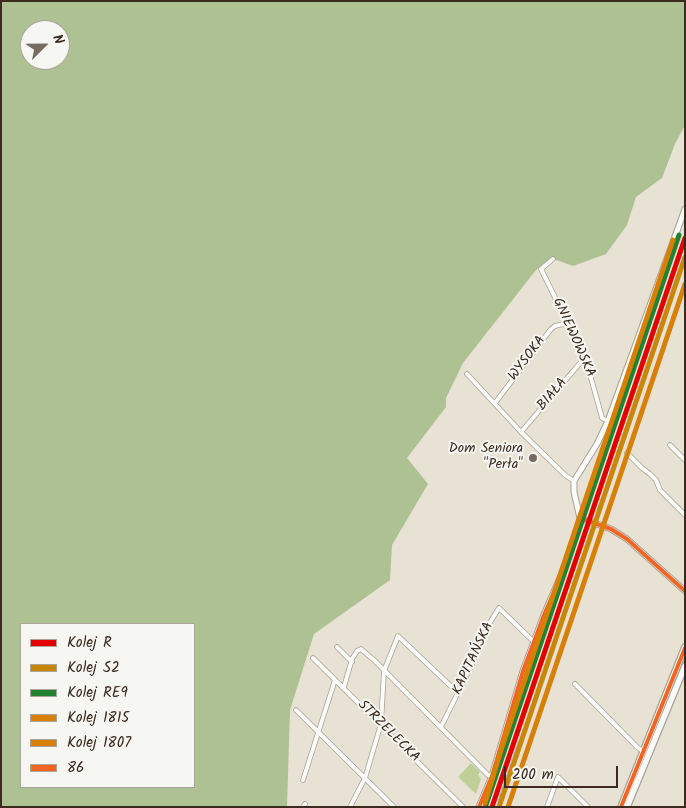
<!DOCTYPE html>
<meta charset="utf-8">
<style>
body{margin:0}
#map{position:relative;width:686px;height:808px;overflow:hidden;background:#e7e2d4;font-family:Kalam,sans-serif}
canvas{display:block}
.frame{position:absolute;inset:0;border:2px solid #3b2a1e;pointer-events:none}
.legend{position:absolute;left:20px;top:623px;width:175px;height:165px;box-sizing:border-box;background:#f6f6f2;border:1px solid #aba49d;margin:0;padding:6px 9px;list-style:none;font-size:15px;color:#3b2a1e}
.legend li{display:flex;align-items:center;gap:10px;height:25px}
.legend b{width:25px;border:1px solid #aba49d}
.north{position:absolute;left:20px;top:20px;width:50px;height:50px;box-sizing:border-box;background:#f6f6f2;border:1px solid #aba49d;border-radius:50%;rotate:67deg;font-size:14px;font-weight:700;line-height:20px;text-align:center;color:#3b2a1e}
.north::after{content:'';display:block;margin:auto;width:18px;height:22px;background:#776a5e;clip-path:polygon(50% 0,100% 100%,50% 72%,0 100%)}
.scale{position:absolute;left:504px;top:766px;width:114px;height:22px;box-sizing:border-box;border:2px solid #3b2a1e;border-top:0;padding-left:6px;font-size:15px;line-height:18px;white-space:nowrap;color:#3b2a1e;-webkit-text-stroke:4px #f6f6f2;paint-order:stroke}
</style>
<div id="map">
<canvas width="686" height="808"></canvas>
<div class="frame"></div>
<ul class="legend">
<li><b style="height:6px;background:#e50000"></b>Kolej R</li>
<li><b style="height:6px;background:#c88708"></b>Kolej S2</li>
<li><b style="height:6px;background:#238132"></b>Kolej RE9</li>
<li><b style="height:6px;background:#d88006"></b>Kolej 1815</li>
<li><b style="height:6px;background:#d88006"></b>Kolej 1807</li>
<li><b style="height:6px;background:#f26522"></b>86</li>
</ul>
<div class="north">N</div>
<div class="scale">200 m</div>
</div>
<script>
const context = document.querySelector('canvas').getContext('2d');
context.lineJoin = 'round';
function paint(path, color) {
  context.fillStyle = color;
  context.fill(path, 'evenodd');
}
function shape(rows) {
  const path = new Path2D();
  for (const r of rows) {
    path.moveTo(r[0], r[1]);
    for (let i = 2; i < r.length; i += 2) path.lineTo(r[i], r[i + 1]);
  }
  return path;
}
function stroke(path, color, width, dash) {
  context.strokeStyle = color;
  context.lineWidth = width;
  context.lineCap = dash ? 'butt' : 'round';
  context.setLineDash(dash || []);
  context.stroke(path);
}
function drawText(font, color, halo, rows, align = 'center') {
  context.font = font + ' Kalam,sans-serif';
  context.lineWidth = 4;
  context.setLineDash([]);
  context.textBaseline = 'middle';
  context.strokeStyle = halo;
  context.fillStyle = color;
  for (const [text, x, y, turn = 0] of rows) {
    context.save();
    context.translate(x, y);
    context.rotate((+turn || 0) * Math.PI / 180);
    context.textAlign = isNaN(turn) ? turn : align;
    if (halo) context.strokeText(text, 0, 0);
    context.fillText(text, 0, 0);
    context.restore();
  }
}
paint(shape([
 [471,763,480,772,478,775,481,779,476,794,458,777]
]), '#c0cf98');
paint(shape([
 [1,1,685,1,685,125,675,144,662,178,636,197,627,225,606,254,573,266,551,258,536,270,463,363,446,398,446,407,407,458,428,484,392,545,390,580,314,634,290,710,287,807,1,807],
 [30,30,60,30,60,60,30,60],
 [21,624,194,624,194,787,21,787]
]), '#aec192');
const street = shape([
 [553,259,541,269,586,360,601,414,602,418,608,421],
 [467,374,521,432,565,475,574,481],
 [495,403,551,329,555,326,568,323],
 [521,432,581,362,586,360],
 [670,445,685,460],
 [627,453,642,468,650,474,656,480,660,490,685,515],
 [337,647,352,662],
 [313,658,463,807],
 [575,684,637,747,643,751],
 [344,687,352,659,357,651,361,649,374,660,488,775,492,776],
 [296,710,394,807],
 [441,727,473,662,489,624,499,608,534,642],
 [303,780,335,680],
 [303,807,305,804],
 [350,807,365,778,378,734,381,724,384,671,398,636,458,693],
 [547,807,558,777,588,807]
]);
const secondary = shape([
 [580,518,611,529,627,539,685,591],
 [479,807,492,776,523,671,544,615,563,571,578,526,580,518,574,492,574,481,597,444,608,421,685,209]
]);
const primary = shape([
 [621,807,685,647],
 [627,807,685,666]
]);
stroke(street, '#a6a197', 5.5);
stroke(secondary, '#a6a197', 7);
stroke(primary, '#a6a197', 8);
stroke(street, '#fbfbf9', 4);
stroke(secondary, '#fbfbf9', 5);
stroke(primary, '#fbfbf9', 5.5);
const rail = shape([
 [499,801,519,743]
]);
stroke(rail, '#b6b3af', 3);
stroke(rail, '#f6f6f2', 1, [4]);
stroke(shape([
 [479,807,492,776,523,671,544,615,563,571,580,518,611,529,627,539,685,591],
 [621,807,685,648]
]), '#f26522', 4);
stroke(shape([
 [492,807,685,238]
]), '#e50000', 5);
stroke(shape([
 [499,807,685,257]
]), '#c88708', 5);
stroke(shape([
 [486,805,679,235]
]), '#238132', 5);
stroke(shape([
 [508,807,685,284]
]), '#d88006', 5);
stroke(shape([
 [485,803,501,750,673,240]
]), '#d88006', 5);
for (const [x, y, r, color] of [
 [533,458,5,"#776a5e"]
]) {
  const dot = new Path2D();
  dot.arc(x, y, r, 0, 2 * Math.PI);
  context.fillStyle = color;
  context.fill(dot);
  stroke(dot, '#f6f6f2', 2);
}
drawText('14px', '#3b2a1e', '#f6f6f2', [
 ["GNIEWOWSKA",573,338,66],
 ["WYSOKA",528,359,-53],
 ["BIAŁA",553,395,-49],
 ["KAPITAŃSKA",474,659,-65],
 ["STRZELECKA",388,732,45]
]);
drawText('14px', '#3b2a1e', '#f6f6f2', [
 ["Dom Seniora",523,450],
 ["\"Perła\"",523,466]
], 'right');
</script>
